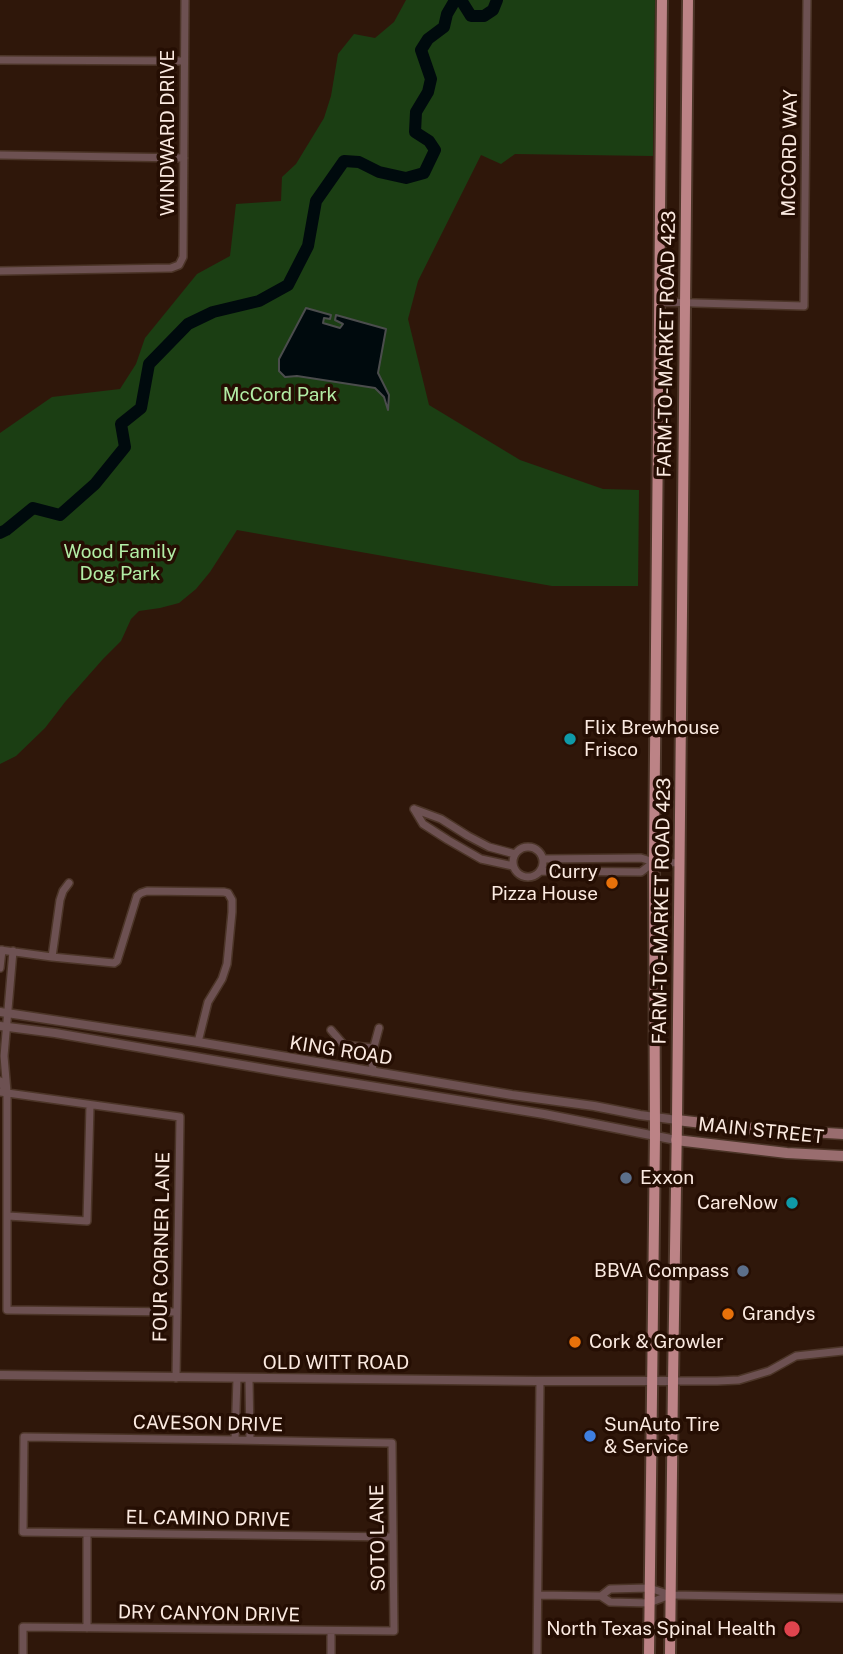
<!DOCTYPE html>
<style>
body{margin:0}
canvas{display:block;background:#2f170a}
</style>
<canvas width="843" height="1654"></canvas>
<script>
const context = document.querySelector('canvas').getContext('2d');
context.lineJoin = 'round';
function paint(path, color) {
  context.fillStyle = color;
  context.fill(path, 'evenodd');
}
function shape(rows) {
  const path = new Path2D();
  for (const r of rows) {
    if (r.length === 3) {
      path.moveTo(r[0] + r[2], r[1]);
      path.arc(r[0], r[1], r[2], 0, 2 * Math.PI);
      continue;
    }
    path.moveTo(r[0], r[1]);
    for (let i = 2; i < r.length; i += 2) path.lineTo(r[i], r[i + 1]);
  }
  return path;
}
function stroke(path, color, width, dash) {
  context.strokeStyle = color;
  context.lineWidth = width;
  context.lineCap = dash ? 'butt' : 'round';
  context.setLineDash(dash || []);
  context.stroke(path);
}
function drawText(font, color, halo, rows, align = 'center') {
  context.font = font + ' "Public Sans",sans-serif';
  context.lineWidth = 7;
  context.setLineDash([]);
  context.textBaseline = 'middle';
  context.strokeStyle = halo;
  context.fillStyle = color;
  for (const [text, x, y, turn = 0] of rows) {
    context.save();
    context.translate(x, y);
    context.rotate((+turn || 0) * Math.PI / 180);
    context.textAlign = isNaN(turn) ? turn : align;
    if (halo) context.strokeText(text, 0, 0);
    context.fillText(text, 0, 0);
    context.restore();
  }
}
paint(shape([
 [406,0,655,0,653,156,515,154,501,164,481,155,418,281,408,319,429,405,520,460,603,489,639,490,638,586,552,586,237,530,210,572,196,589,179,603,160,608,139,611,131,619,121,641,103,659,65,702,45,728,16,756,0,764,0,433,52,397,120,389,136,364,145,338,197,274,230,256,236,204,281,201,282,177,296,164,324,118,331,96,338,54,354,34,375,38,394,22]
]), '#1b3e13');
const water = shape([
 [306,308,331,315,330,319,324,318,323,323,340,328,343,324,335,320,336,315,386,329,378,373,389,395,388,410,384,397,375,388,297,376,285,377,279,371,279,359,306,308]
]);
paint(water, '#000a0d');
stroke(water, '#4b4d4d', 2);
stroke(shape([
 [461,0,471,16,484,16,493,10,497,0],
 [0,533,6,530,33,508,60,515,95,484,125,447,121,424,141,408,149,364,188,324,213,312,259,301,288,285,308,246,316,201,344,161,359,162,379,172,406,178,424,173,435,150,429,141,415,132,416,112,428,92,431,79,421,50,428,39,444,27,447,14,454,2,459,0]
]), '#000a0d', 12);
const minor = shape([
 [0,60,184,61],
 [0,155,184,158],
 [0,271,171,268,179,265,183,257,185,0],
 [659,302,804,306,807,0],
 [414,809,423,824,448,840,481,859,513,866],
 [414,809,441,819,468,836,489,847,515,854],
 [528,862,15],
 [543,859,641,858,654,862,680,863],
 [541,871,641,872,654,862],
 [0,950,52,957,114,963,117,961,137,896,141,893,147,891,224,892,228,893,232,900,232,912,227,964,222,979,208,1002,198,1042],
 [52,957,60,900,63,891,69,883],
 [0,968,2,950],
 [331,1030,344,1045,373,1048],
 [373,1072,372,1054,379,1028],
 [0,1081,7,1092,4,1056,13,951],
 [0,1092,180,1117,176,1378],
 [7,1092,7,1310,177,1312],
 [8,1216,87,1221,90,1105],
 [249,1379,250,1440],
 [673,1381,717,1381,739,1380,769,1371,796,1356,843,1351],
 [235,1440,237,1378],
 [87,1533,87,1628],
 [538,1595,601,1596,610,1602,649,1603,670,1595],
 [601,1596,610,1589,649,1588,671,1595,843,1598],
 [23,1654,23,1627,394,1631,392,1443,235,1440,24,1437,23,1532,393,1537],
 [331,1654,331,1632],
 [537,1654,540,1381]
]);
const tertiary = shape([
 [0,1012,198,1042,512,1095,594,1106,640,1115,677,1120],
 [0,1026,55,1033,289,1073,544,1114,676,1140],
 [0,1375,536,1381,673,1381]
]);
const secondary = shape([
 [677,1120,744,1128,843,1134],
 [676,1140,787,1153,843,1156]
]);
const primary = shape([
 [649,1654,655,1135,654,862,662,0],
 [670,1654,673,1381,677,1120,688,0]
]);
stroke(minor, '#4c3528', 10);
stroke(tertiary, '#4c3528', 11);
stroke(secondary, '#4c3528', 13);
stroke(primary, '#4c3528', 14);
stroke(minor, '#6d5152', 7);
stroke(tertiary, '#6d5152', 8);
stroke(secondary, '#996d6f', 10);
stroke(primary, '#bc8386', 10);
for (const [x, y, r, color] of [
 [570,739,7,"#0f9aa8"],
 [612,883,7,"#e8710a"],
 [626,1178,7,"#5c6f8a"],
 [792,1203,7,"#0f9aa8"],
 [743,1271,7,"#5c6f8a"],
 [728,1314,7,"#e8710a"],
 [575,1342,7,"#e8710a"],
 [590,1436,7,"#3f7fe0"],
 [792,1629,9,"#e0444e"]
]) {
  const dot = new Path2D();
  dot.arc(x, y, r, 0, 2 * Math.PI);
  context.fillStyle = color;
  context.fill(dot);
  stroke(dot, '#250e03', 2.5);
}
drawText('19px', '#fbeae1', '#250e03', [
 ["WINDWARD DRIVE",168,133,-90],
 ["MCCORD WAY",790,153,-89],
 ["FARM-TO-MARKET ROAD 423",667,344,-89],
 ["FARM-TO-MARKET ROAD 423",662,911,-89],
 ["KING ROAD",341,1051,9],
 ["MAIN STREET",761,1131,6],
 ["FOUR CORNER LANE",162,1247,-89],
 ["OLD WITT ROAD",336,1363],
 ["CAVESON DRIVE",208,1424,1],
 ["EL CAMINO DRIVE",208,1519,1],
 ["SOTO LANE",378,1538,-91],
 ["DRY CANYON DRIVE",209,1614,1]
]);
drawText('19px', '#b2eda5', '#250e03', [
 ["McCord Park",280,395],
 ["Wood Family",120,552],
 ["Dog Park",120,574]
]);
drawText('19px', '#fbeae1', '#250e03', [
 ["Flix Brewhouse",584,728],
 ["Frisco",584,750],
 ["Curry",598,872,"right"],
 ["Pizza House",598,894,"right"],
 ["Exxon",640,1178],
 ["CareNow",778,1203,"right"],
 ["BBVA Compass",729,1271,"right"],
 ["Grandys",742,1314],
 ["Cork & Growler",589,1342],
 ["SunAuto Tire",604,1425],
 ["& Service",604,1447],
 ["North Texas Spinal Health",776,1629,"right"]
], 'left');
</script>
